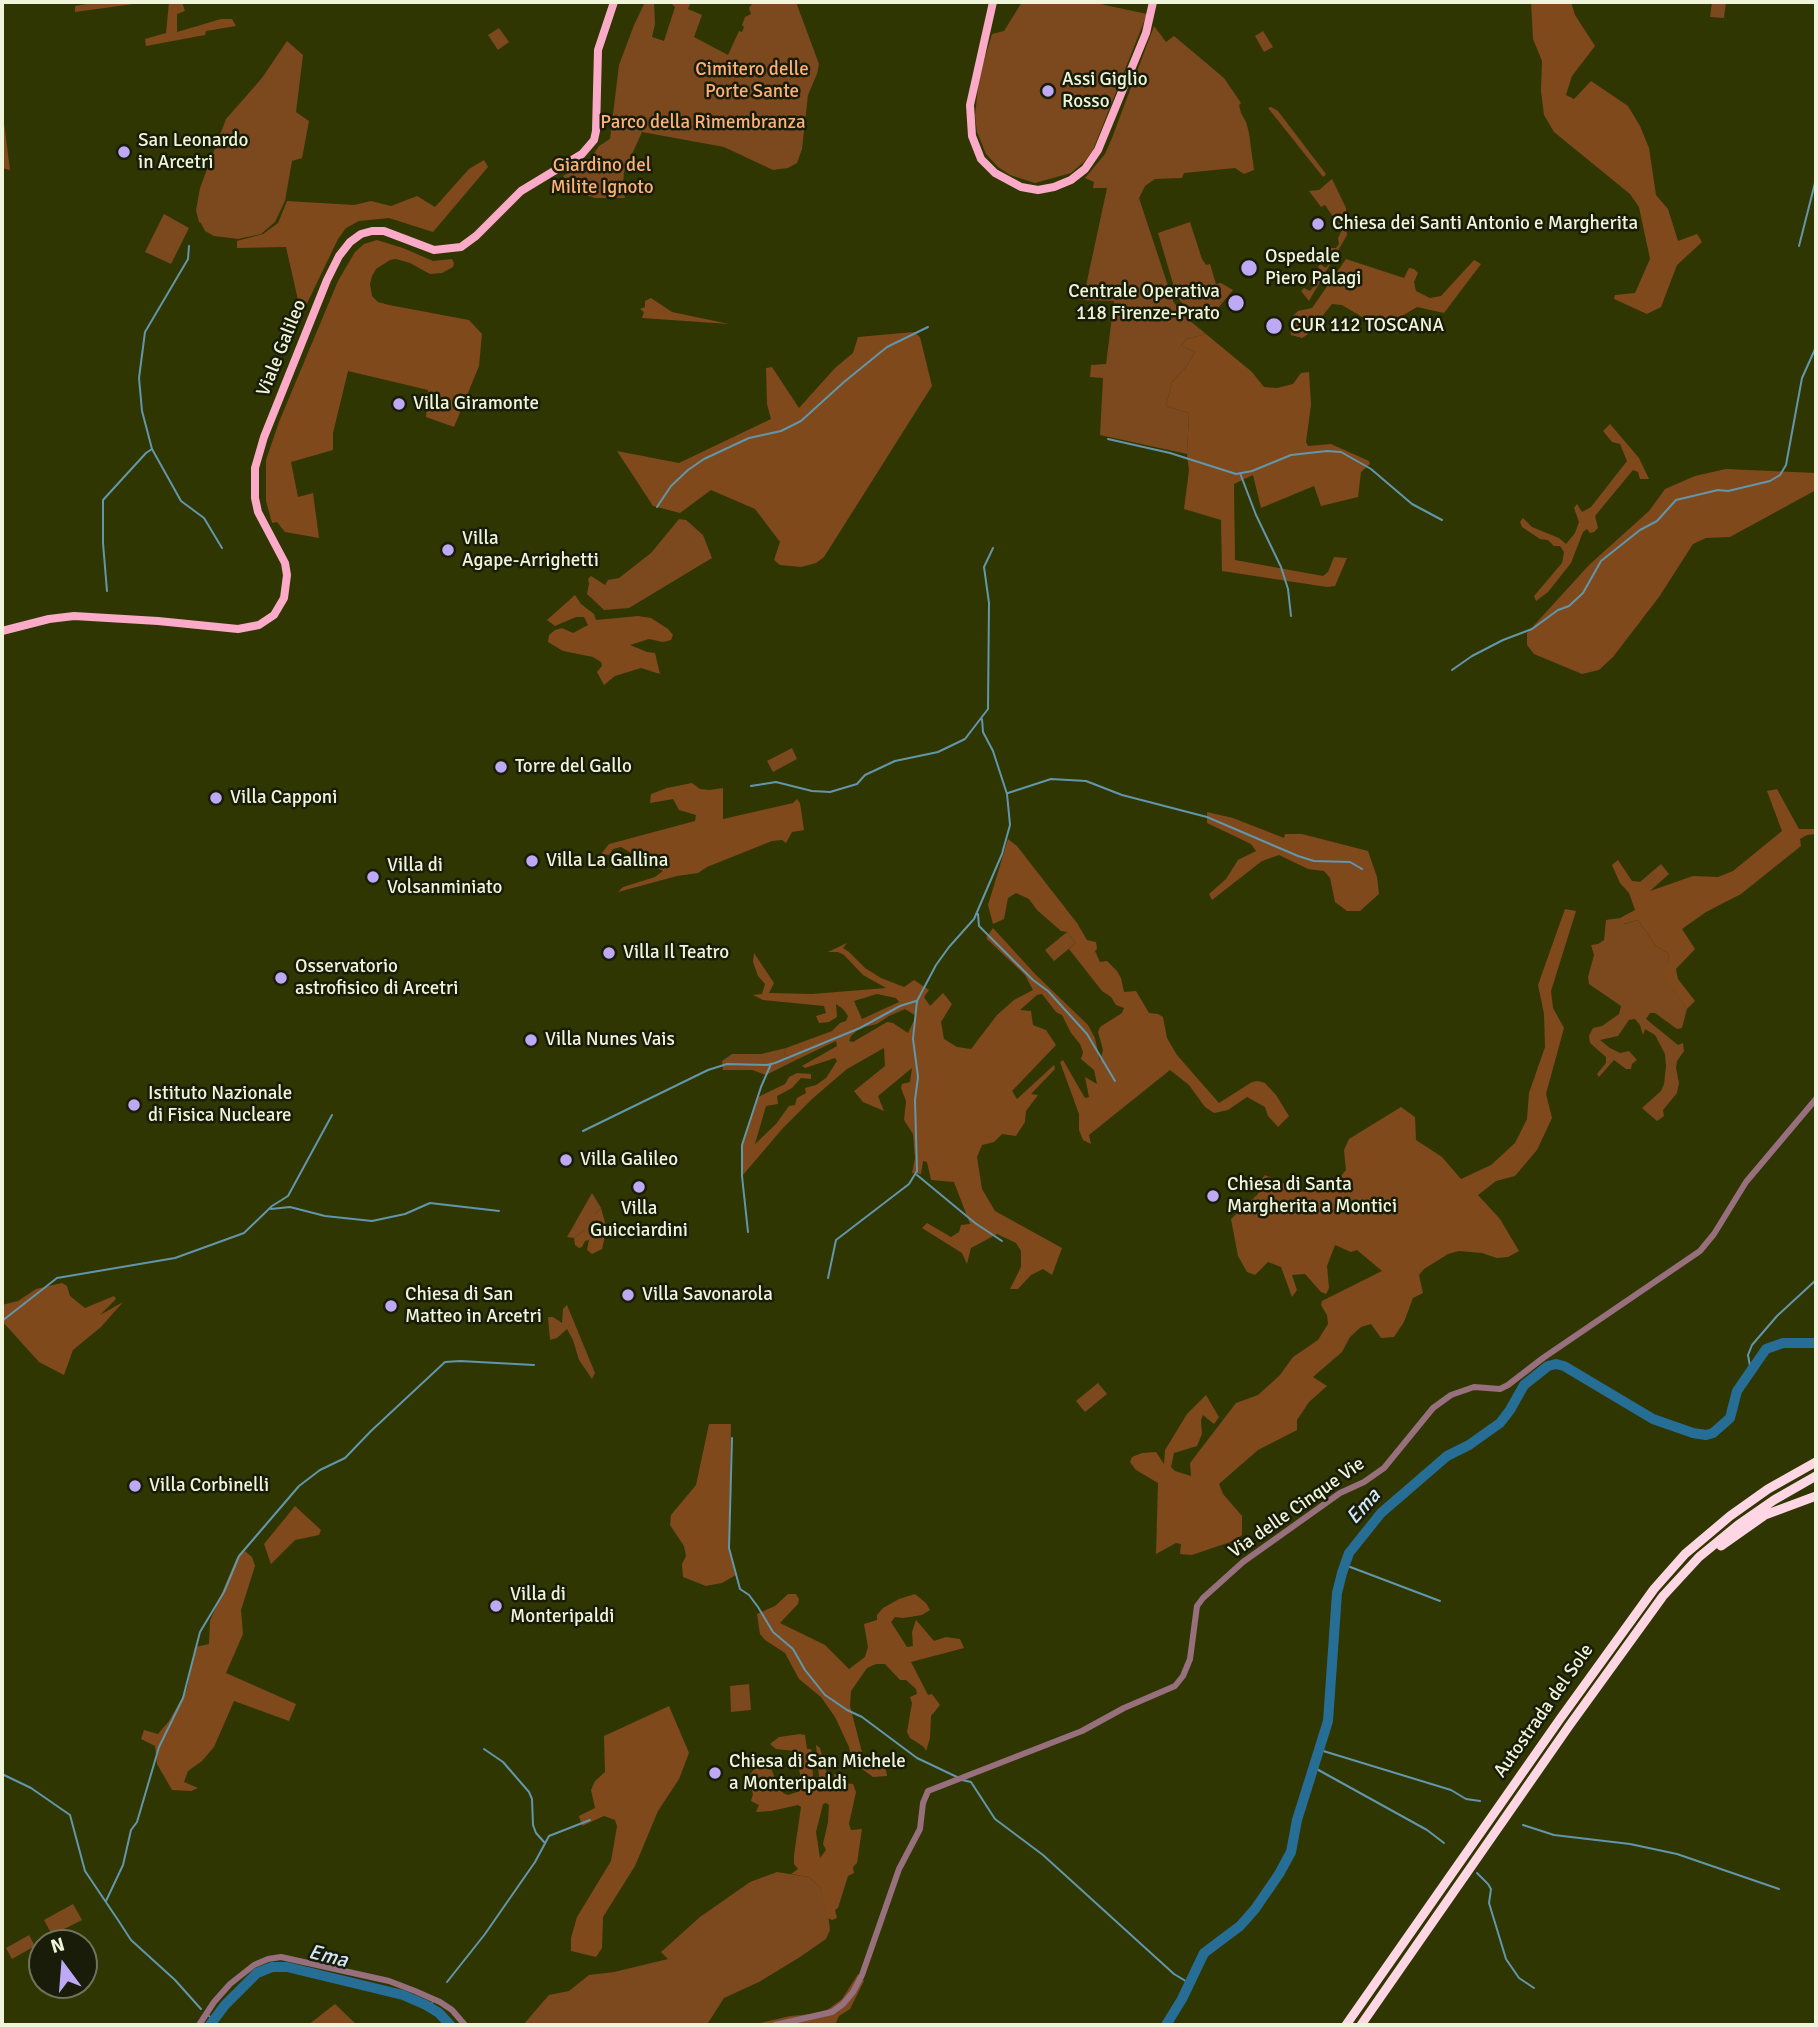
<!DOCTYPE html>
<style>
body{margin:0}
#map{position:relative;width:1818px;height:2027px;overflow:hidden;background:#303602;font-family:Signika,sans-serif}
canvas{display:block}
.frame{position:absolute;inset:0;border:4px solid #eff5da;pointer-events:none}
.north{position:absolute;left:28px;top:1929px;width:70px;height:70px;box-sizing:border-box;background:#191c08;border:2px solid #6f735c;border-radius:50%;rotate:344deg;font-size:19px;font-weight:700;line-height:28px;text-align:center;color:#eff5da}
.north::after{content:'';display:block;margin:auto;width:24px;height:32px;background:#bea9f4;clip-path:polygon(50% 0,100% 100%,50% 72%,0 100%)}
</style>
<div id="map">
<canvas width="1818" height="2027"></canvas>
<div class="frame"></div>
<div class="north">N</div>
</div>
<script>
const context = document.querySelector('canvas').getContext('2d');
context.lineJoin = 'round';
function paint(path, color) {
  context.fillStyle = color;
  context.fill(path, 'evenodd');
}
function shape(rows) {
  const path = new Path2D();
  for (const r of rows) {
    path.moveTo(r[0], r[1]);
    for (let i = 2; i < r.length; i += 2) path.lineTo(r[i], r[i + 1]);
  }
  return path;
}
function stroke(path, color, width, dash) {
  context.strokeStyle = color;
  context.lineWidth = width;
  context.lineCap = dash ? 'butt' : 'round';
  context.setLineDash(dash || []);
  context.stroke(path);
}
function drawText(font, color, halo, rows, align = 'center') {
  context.font = font + ' Signika,sans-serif';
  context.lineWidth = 5;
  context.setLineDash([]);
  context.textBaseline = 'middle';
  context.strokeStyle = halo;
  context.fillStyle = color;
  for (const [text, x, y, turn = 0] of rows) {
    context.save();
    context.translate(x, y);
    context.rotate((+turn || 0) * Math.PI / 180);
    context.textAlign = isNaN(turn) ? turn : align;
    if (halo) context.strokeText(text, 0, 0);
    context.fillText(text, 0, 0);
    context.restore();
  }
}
paint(shape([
 [645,2,654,2,655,24,652,37,664,41,675,7,670,2,691,2,688,9,702,15,694,37,728,55,739,31,742,32,744,27,742,25,745,17,751,14,749,8,752,4,749,2,796,2,819,64,817,74,808,95,802,149,797,163,788,168,773,170,724,147,642,132,624,172,623,184,625,198,595,198,583,194,569,183,563,176,589,161,599,146,610,139,619,65,634,25],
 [1022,2,1091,2,1147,14,1093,150,1084,162,1071,173,1035,183,1010,175,998,167,986,154,977,132,975,116,979,77,992,34,1004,31],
 [1712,2,1726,2,1724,18,1710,17],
 [1154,26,1166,42,1174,36,1224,78,1241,103,1239,105,1241,113,1246,122,1249,133,1254,170,1244,174,1235,168,1184,173,1182,178,1155,179,1145,186,1139,198,1173,301,1183,315,1206,334,1187,339,1181,345,1195,352,1186,367,1172,382,1166,406,1189,413,1187,454,1100,435,1103,378,1090,377,1091,365,1106,364,1114,301,1083,300,1107,188,1093,188,1094,182,1085,178,1105,154,1112,138],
 [499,28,509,42,498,50,488,35],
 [1263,31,1273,47,1264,52,1255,36],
 [287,41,303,55,296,112,309,121,302,158,292,161,285,201,275,222,261,234,238,239,214,236,205,231,201,223,199,222,196,210,200,188,226,119,262,78],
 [1271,107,1278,111,1326,174,1323,177,1268,108],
 [1332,179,1346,208,1347,235,1309,301,1301,291,1304,288,1310,291,1314,286,1309,282,1311,276,1318,280,1322,274,1318,267,1320,264,1326,268,1330,262,1325,256,1331,248,1336,248,1339,244,1338,238,1342,230,1325,205,1321,207,1309,191,1319,190],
 [164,214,189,228,171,264,145,252],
 [1190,222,1202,259,1206,265,1210,264,1216,284,1221,283,1233,290,1208,320,1191,314,1177,297,1158,233],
 [679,519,686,520,703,535,712,558,629,608,604,610,587,594,589,584,588,579,591,576,605,585,608,580,619,578,651,553],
 [792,748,797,759,773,772,767,761],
 [1661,864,1669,874,1649,892,1640,882],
 [1620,918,1624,924,1638,920,1656,946,1668,953,1669,959,1663,974,1687,1009,1682,1028,1677,1029,1655,1013,1650,1013,1646,1019,1678,1045,1683,1043,1684,1051,1677,1061,1676,1068,1679,1083,1677,1093,1663,1110,1664,1116,1657,1121,1642,1108,1661,1091,1664,1084,1666,1066,1665,1054,1655,1035,1645,1029,1643,1035,1640,1025,1635,1019,1629,1020,1618,1036,1600,1040,1610,1048,1620,1053,1629,1051,1637,1060,1632,1064,1631,1069,1626,1069,1614,1060,1599,1077,1597,1074,1606,1063,1606,1057,1590,1043,1589,1036,1593,1028,1602,1026,1619,1014,1621,1006,1589,984,1588,977,1594,955,1591,945,1598,944,1604,940,1606,920],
 [1067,932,1076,943,1054,961,1045,950],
 [786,1048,784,1054,796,1060,766,1075,752,1070,723,1070,722,1061,732,1054,761,1054],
 [592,1193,601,1208,595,1214,596,1230,585,1230,574,1238,567,1237],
 [567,1305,595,1373,592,1379,579,1360,573,1340,567,1329,557,1338,550,1340,548,1317,553,1317,562,1323,563,1309],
 [1098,1383,1107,1394,1085,1412,1076,1401],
 [749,1684,751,1710,731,1712,730,1686],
 [777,1872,809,1877,820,1887,827,1907,830,1930,826,1939,800,1957,759,1982,724,1998,708,2023,721,2025,523,2025,549,1995,569,1991,589,1975,614,1972,668,1959,661,1952,700,1917,750,1882],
 [73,1904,82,1920,52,1935,44,1920],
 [29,1935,35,1946,12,1959,6,1948],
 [858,1974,864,1981,850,2009,839,2016,835,2025,752,2025,790,2016,823,2013,842,1999]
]), '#7c481e');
paint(shape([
 [99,2,148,2,75,12,75,6],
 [169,2,182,2,185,11,177,14,177,32,221,19,232,19,236,26,206,31,205,35,146,46,145,39,166,33],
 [1531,2,1571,2,1575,15,1595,46,1572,76,1566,95,1574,99,1591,81,1628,106,1640,126,1649,148,1656,195,1668,209,1678,241,1697,234,1702,242,1677,265,1661,307,1647,314,1614,299,1615,295,1635,293,1650,259,1639,207,1630,194,1554,132,1544,115,1541,91,1542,61,1533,39],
 [4,123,10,170,2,168,2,124],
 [484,160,488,167,433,232,389,218,359,221,346,228,338,239,299,320,298,300,286,247,237,248,237,241,263,234,278,223,287,201,354,205,371,201,391,206,417,196,435,207,469,169],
 [377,240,403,248,433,261,452,259,454,263,453,267,442,273,430,274,410,263,396,259,390,260,376,269,372,276,370,284,372,296,378,302,389,305,469,320,482,334,479,366,454,427,426,417,428,390,348,371,333,433,333,450,291,462,298,497,313,493,319,538,285,532,277,522,272,523,266,501,266,460,279,422,338,281,355,252,364,244],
 [1346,259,1404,278,1409,268,1414,269,1418,273,1414,282,1416,291,1430,298,1441,296,1474,260,1481,264,1444,313,1417,307,1387,325,1362,317,1342,305,1332,304,1307,335,1302,338,1291,335,1289,323,1293,316,1298,311,1312,308],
 [651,298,672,312,729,324,642,318,644,312,640,309,645,307,645,301],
 [914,332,920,337,932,386,824,557,816,563,801,567,780,565,774,560,780,542,755,509,711,490,680,513,653,506,617,451,679,463,771,419,767,404,766,368,772,367,799,408,835,368,853,353,858,337],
 [1206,334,1252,372,1264,387,1277,388,1293,384,1301,373,1309,372,1311,405,1306,442,1308,446,1331,444,1369,461,1370,464,1361,472,1358,497,1321,506,1314,486,1261,508,1253,475,1234,484,1235,560,1323,576,1328,572,1334,557,1347,558,1335,586,1327,587,1222,571,1221,520,1184,509,1189,470,1187,454,1189,413,1166,406,1172,382,1186,367,1195,352,1181,345,1187,339],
 [1610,424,1639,458,1649,479,1640,479,1638,472,1633,470,1595,516,1598,528,1594,532,1590,533,1587,529,1583,532,1571,563,1548,592,1536,601,1534,596,1562,563,1564,552,1560,546,1554,546,1548,540,1540,539,1522,527,1520,522,1523,518,1532,527,1559,538,1566,544,1575,533,1579,522,1574,508,1577,504,1582,512,1591,507,1627,461,1620,444,1612,442,1603,431],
 [1726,469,1816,473,1816,490,1730,537,1706,538,1693,544,1659,597,1613,657,1599,670,1582,674,1534,654,1527,645,1527,633,1589,565,1649,511,1665,489,1695,476],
 [575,595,581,604,594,614,596,620,638,616,651,618,668,629,673,635,671,640,663,642,649,639,630,645,647,652,655,653,660,674,641,668,615,676,604,685,597,672,602,666,601,662,593,657,563,651,548,642,549,635,555,630,562,628,573,633,588,625,584,617,576,617,555,626,547,620],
 [692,783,700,789,710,790,723,788,723,819,793,803,797,799,800,803,804,830,792,832,786,843,782,840,772,841,707,867,698,873,677,876,618,892,623,887,655,877,663,871,621,847,613,849,609,855,601,854,609,844,695,821,696,815,679,810,673,799,650,803,651,794,667,788],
 [1777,789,1799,829,1816,829,1816,834,1807,835,1800,839,1801,846,1741,894,1706,912,1682,929,1695,949,1676,969,1678,979,1695,1001,1687,1009,1662,974,1669,959,1668,953,1656,946,1638,920,1623,924,1620,918,1635,910,1629,893,1620,883,1612,865,1618,860,1632,881,1642,882,1650,891,1693,876,1718,877,1733,871,1782,831,1767,791],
 [1207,812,1233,818,1284,838,1285,834,1302,834,1368,851,1377,877,1379,894,1360,911,1347,911,1335,902,1330,878,1324,871,1308,869,1279,855,1262,861,1212,900,1209,894,1226,879,1238,860,1256,851,1251,844,1207,823],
 [1008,839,1017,846,1077,923,1087,940,1096,942,1097,949,1095,951,1100,962,1107,961,1117,971,1121,978,1124,992,1136,991,1149,1013,1158,1014,1163,1017,1167,1038,1177,1055,1219,1103,1252,1082,1258,1081,1265,1083,1276,1095,1289,1116,1278,1127,1268,1116,1265,1107,1247,1097,1228,1110,1214,1113,1205,1107,1189,1085,1170,1070,1089,1135,1091,1144,1083,1140,1079,1130,1079,1114,1060,1062,1063,1060,1085,1098,1089,1097,1085,1077,1097,1084,1094,1070,1081,1059,1083,1052,1080,1044,1071,1033,1062,1015,1056,1012,1042,994,1037,995,1020,1010,1031,1011,1033,1025,1046,1030,1056,1045,1012,1091,1017,1099,1054,1065,1055,1069,1031,1094,1038,1095,1026,1111,1025,1122,1016,1136,1002,1134,994,1142,982,1145,977,1157,982,1189,995,1211,1062,1248,1052,1275,1043,1269,1031,1275,1018,1289,1010,1289,1021,1267,1021,1251,1016,1243,997,1234,971,1248,967,1264,962,1253,922,1228,927,1223,951,1237,959,1232,961,1225,970,1224,954,1182,931,1180,927,1162,923,1161,921,1174,912,1173,915,1158,913,1134,904,1120,906,1101,901,1088,902,1084,910,1082,912,1068,878,1096,884,1111,863,1102,854,1091,885,1066,884,1048,847,1069,812,1099,783,1128,742,1176,742,1145,758,1097,785,1084,789,1077,797,1073,811,1074,811,1079,801,1078,792,1088,777,1096,778,1104,766,1106,755,1144,776,1124,789,1106,795,1105,797,1098,806,1093,805,1088,816,1085,826,1078,837,1061,835,1058,805,1068,802,1066,837,1046,836,1041,796,1060,784,1054,786,1048,832,1031,840,1023,846,1021,848,1016,843,1009,836,1004,837,1017,829,1022,819,1023,816,1016,826,1013,824,1006,763,1000,753,995,762,994,765,984,758,976,753,962,754,953,774,983,769,993,812,994,886,988,863,975,844,955,838,952,828,952,847,943,843,948,849,952,865,968,881,978,904,987,914,980,929,990,924,997,930,1006,943,993,952,1004,941,1022,944,1039,957,1047,971,1049,997,1015,1014,1000,1033,990,1025,975,986,938,993,928,1036,975,1088,1025,1095,1038,1100,1061,1103,1050,1098,1032,1100,1027,1122,1013,1124,1008,1116,1005,1111,997,1102,991,1069,949,1076,943,1067,932,1061,931,1037,910,1029,899,1016,893,1008,898,1004,919,993,924,988,905],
 [877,994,896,998,899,1002,862,1019,854,1001],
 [905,1009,916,1016,908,1033,893,1023,887,1022,853,1042,849,1041,851,1036,860,1028,877,1024,889,1016],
 [1565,909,1576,911,1551,991,1553,1008,1564,1028,1546,1094,1552,1118,1537,1150,1515,1176,1496,1181,1478,1195,1500,1219,1519,1251,1508,1257,1497,1258,1482,1253,1459,1251,1448,1254,1424,1269,1419,1275,1423,1293,1413,1298,1404,1322,1394,1337,1381,1338,1371,1324,1361,1327,1350,1337,1342,1352,1313,1377,1327,1386,1309,1402,1297,1420,1297,1430,1258,1450,1219,1484,1223,1494,1242,1516,1242,1535,1233,1541,1192,1555,1180,1554,1181,1544,1176,1543,1156,1554,1158,1483,1136,1470,1130,1462,1132,1457,1142,1453,1156,1452,1164,1464,1165,1450,1187,1414,1206,1395,1219,1417,1214,1424,1203,1415,1201,1420,1202,1434,1197,1446,1174,1453,1171,1467,1175,1471,1191,1476,1190,1463,1236,1403,1258,1395,1280,1375,1293,1357,1318,1340,1328,1324,1327,1315,1321,1305,1322,1301,1382,1271,1357,1250,1351,1252,1335,1245,1327,1266,1329,1288,1326,1294,1321,1292,1305,1274,1292,1275,1297,1290,1292,1297,1281,1267,1268,1262,1255,1275,1247,1272,1238,1256,1231,1219,1258,1194,1261,1180,1265,1175,1303,1192,1331,1188,1346,1170,1344,1150,1349,1139,1401,1107,1415,1117,1416,1140,1442,1157,1461,1179,1491,1165,1515,1143,1527,1119,1529,1093,1545,1047,1544,1014,1538,985],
 [601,1208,608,1233,605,1236,602,1249,592,1254,587,1250,589,1240,585,1241,582,1247,579,1248,575,1245,574,1238,585,1230,595,1229,595,1214],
 [62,1283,67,1286,70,1296,85,1308,114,1296,116,1299,100,1315,123,1302,101,1327,73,1350,64,1375,39,1362,2,1321,2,1305,18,1301,36,1289],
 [709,1424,731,1424,729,1548,736,1575,722,1583,706,1586,683,1577,682,1564,686,1556,684,1546,670,1525,671,1515,696,1485],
 [295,1506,321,1530,319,1535,295,1540,271,1564,264,1544],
 [245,1551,252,1557,255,1566,241,1610,243,1634,226,1673,296,1704,289,1721,234,1701,214,1747,202,1761,188,1771,184,1782,198,1788,191,1791,172,1790,157,1764,155,1746,141,1739,144,1730,158,1734,169,1721,187,1689,195,1647,209,1644,210,1621,237,1557],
 [788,1594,796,1594,799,1599,798,1604,780,1623,825,1645,849,1669,865,1657,868,1647,864,1624,877,1620,877,1615,883,1608,899,1599,915,1594,926,1603,930,1610,922,1615,903,1618,895,1617,891,1622,907,1647,913,1646,912,1632,916,1620,934,1641,946,1637,960,1639,964,1648,911,1662,928,1695,932,1694,940,1705,931,1716,930,1738,926,1751,924,1747,910,1738,907,1732,912,1703,910,1697,917,1694,916,1689,906,1680,900,1680,885,1664,876,1664,867,1668,851,1691,850,1706,863,1756,868,1760,885,1764,887,1776,873,1777,858,1766,851,1757,849,1747,835,1717,821,1697,799,1679,785,1653,765,1640,760,1634,757,1614,775,1606],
 [669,1706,689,1753,679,1779,658,1811,635,1866,603,1917,602,1948,596,1957,571,1951,571,1938,577,1917,611,1861,617,1826,615,1820,604,1816,582,1826,579,1816,595,1808,591,1790,595,1781,605,1772,604,1736],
 [800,1734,805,1735,807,1749,811,1749,814,1758,812,1761,814,1789,817,1790,819,1776,816,1745,820,1748,827,1774,827,1786,834,1785,834,1774,838,1775,844,1783,853,1784,856,1792,849,1824,851,1830,862,1829,857,1863,853,1867,854,1873,848,1876,838,1908,835,1910,837,1918,832,1920,828,1918,820,1887,809,1877,791,1874,798,1869,794,1864,794,1855,801,1807,798,1805,771,1811,756,1812,759,1805,751,1801,753,1794,748,1778,754,1769,763,1766,771,1768,777,1784,783,1793,788,1795,800,1791,802,1783,795,1751,776,1749,770,1744,779,1737],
 [826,1803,829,1805,828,1822,823,1844,826,1850,820,1858,816,1832,823,1804],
 [335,2004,357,2025,308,2025]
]), '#7f491c');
stroke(shape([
 [189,246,188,259,145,332,139,378,142,411,152,449,181,501,204,518,222,548],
 [1799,246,1816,179],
 [1108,439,1170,453,1236,474,1252,471,1291,455,1327,451,1341,452,1371,469,1412,504,1442,520],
 [1240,473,1256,515,1281,567,1288,589,1291,616],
 [657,507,671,486,688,470,704,459,749,438,781,431,801,421,844,382,887,347,928,327],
 [107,591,103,543,103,500,146,453,152,449],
 [1452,670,1472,656,1503,640,1532,629,1558,610,1569,606,1583,593,1601,561,1640,530,1657,521,1676,500,1718,490,1728,491,1770,481,1780,475,1786,465,1802,378,1816,347],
 [751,786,776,782,812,791,830,792,857,784,865,775,895,761,938,752,965,739,988,709,989,603,984,567,993,548],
 [1008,793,1051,779,1086,781,1122,795,1207,817,1298,856,1314,861,1350,862,1362,869],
 [978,914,979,926,1033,980,1048,991,1087,1034,1115,1081],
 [583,1131,708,1070,727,1064,767,1065,775,1063,860,1028,900,1006,916,1001],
 [917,1175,975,1223,1002,1241],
 [271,1209,290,1207,325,1216,372,1221,405,1214,430,1203,499,1211],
 [748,1232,742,1176,742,1145,761,1087,771,1064],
 [828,1278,836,1240,909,1184,917,1171,915,1100,918,1077,913,1039,917,1001,936,965,949,947,974,919,1002,854,1010,825,1007,794,993,751,983,732,982,719],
 [2,1321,57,1278,175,1258,244,1233,272,1206,288,1196,332,1115],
 [1751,1372,1748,1355,1752,1345,1777,1316,1816,1280],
 [732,1438,729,1548,740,1589,749,1595,758,1607,773,1632,793,1649,805,1670,825,1695,847,1710,862,1717,917,1758,957,1777],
 [1345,1565,1440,1601],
 [484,1749,503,1762,529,1792,532,1799,533,1825,536,1833,544,1842],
 [1320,1750,1451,1790,1466,1799,1480,1801],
 [1313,1767,1427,1830,1444,1843],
 [4,1775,31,1788,70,1815,85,1871,118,1920,131,1940,175,1980,201,2009],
 [962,1780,971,1782,995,1819,1043,1855,1174,1974,1189,1983],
 [1523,1825,1554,1835,1630,1844,1677,1854,1779,1889],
 [1477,1873,1488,1884,1491,1889,1489,1903,1506,1959,1519,1978,1534,1988],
 [106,1901,123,1865,131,1830,137,1822,159,1747,183,1698,200,1632,224,1592,239,1556,299,1486,320,1470,345,1458,371,1431,445,1362,460,1361,534,1365],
 [447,1982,485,1934,535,1862,549,1836,590,1820],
 [429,2007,432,2003],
 [209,2016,214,2019]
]), '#6296aa', 2);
stroke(shape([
 [210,2025,225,2005,257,1973,272,1967,287,1967,403,1995,426,2005,439,2013,450,2025],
 [1166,2025,1182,1999,1204,1953,1240,1926,1255,1909,1279,1874,1291,1852,1297,1820,1328,1721,1337,1593,1342,1573,1349,1553,1381,1513,1447,1456,1469,1445,1500,1423,1510,1410,1524,1385,1548,1366,1556,1364,1564,1366,1653,1419,1693,1433,1706,1435,1713,1433,1730,1418,1737,1391,1766,1349,1783,1343,1816,1343]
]), '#266e96', 10);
stroke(shape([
 [199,2025,214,2002,230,1984,254,1965,268,1959,281,1957,389,1981,415,1991,440,2002,452,2010,465,2025],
 [775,2025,832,2012,843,2004,853,1992,862,1975,899,1869,920,1829,923,1803,928,1791,1082,1731,1124,1708,1175,1686,1183,1676,1190,1659,1197,1606,1203,1598,1243,1562,1340,1493,1364,1482,1384,1468,1433,1408,1451,1395,1474,1387,1500,1389,1508,1385,1543,1358,1700,1251,1714,1234,1746,1182,1816,1099]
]), '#976f7d', 6);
stroke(shape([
 [993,2,970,105,972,136,981,159,995,173,1021,187,1038,190,1054,187,1071,180,1085,169,1098,150,1146,33,1153,2],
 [2,631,49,619,74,616,158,621,238,629,259,625,274,615,284,598,287,575,285,563,258,512,255,498,255,468,264,437,327,280,339,256,350,242,361,234,372,231,384,231,434,250,461,247,476,236,521,191,582,154,594,140,596,131,598,50,614,2]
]), '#fbabc7', 8);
stroke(shape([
 [1721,1546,1765,1515,1816,1496],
 [1346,2025,1560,1719,1654,1589,1685,1554,1730,1516,1768,1489,1816,1462],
 [1361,2025,1569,1726,1663,1596,1699,1557,1738,1525,1774,1500,1816,1476]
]), '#ffd7e4', 9);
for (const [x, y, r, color] of [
 [1048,91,7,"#bea9f4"],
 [124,152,7,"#bea9f4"],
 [1318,224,7,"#bea9f4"],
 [1249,268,9,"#bea9f4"],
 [1236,303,9,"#bea9f4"],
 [1274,326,9,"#bea9f4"],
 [399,404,7,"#bea9f4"],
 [448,550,7,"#bea9f4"],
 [501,767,7,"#bea9f4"],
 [216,798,7,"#bea9f4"],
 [532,861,7,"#bea9f4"],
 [373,877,7,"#bea9f4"],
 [609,953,7,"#bea9f4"],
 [281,978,7,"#bea9f4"],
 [531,1040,7,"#bea9f4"],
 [134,1105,7,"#bea9f4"],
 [566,1160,7,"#bea9f4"],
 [639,1187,7,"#bea9f4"],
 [1213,1196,7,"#bea9f4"],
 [628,1295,7,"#bea9f4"],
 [391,1306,7,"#bea9f4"],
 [135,1486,7,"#bea9f4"],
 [496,1606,7,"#bea9f4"],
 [715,1773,7,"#bea9f4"]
]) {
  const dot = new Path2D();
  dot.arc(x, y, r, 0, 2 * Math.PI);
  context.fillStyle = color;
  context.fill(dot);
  stroke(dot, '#191c08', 2.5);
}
drawText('19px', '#feb076', '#191c08', [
 ["Cimitero delle",752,70],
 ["Porte Sante",752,92],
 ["Parco della Rimembranza",703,123],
 ["Giardino del",602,166],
 ["Milite Ignoto",602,188]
]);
drawText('19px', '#eff5da', '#191c08', [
 ["Assi Giglio",1062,80],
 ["Rosso",1062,102],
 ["San Leonardo",138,141],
 ["in Arcetri",138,163],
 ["Chiesa dei Santi Antonio e Margherita",1332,224],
 ["Ospedale",1265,257],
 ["Piero Palagi",1265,279],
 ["Centrale Operativa",1220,292,"right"],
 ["118 Firenze-Prato",1220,314,"right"],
 ["CUR 112 TOSCANA",1290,326],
 ["Villa Giramonte",413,404],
 ["Villa",462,539],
 ["Agape-Arrighetti",462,561],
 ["Torre del Gallo",515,767],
 ["Villa Capponi",230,798],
 ["Villa La Gallina",546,861],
 ["Villa di",387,866],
 ["Volsanminiato",387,888],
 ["Villa Il Teatro",623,953],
 ["Osservatorio",295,967],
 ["astrofisico di Arcetri",295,989],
 ["Villa Nunes Vais",545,1040],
 ["Istituto Nazionale",148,1094],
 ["di Fisica Nucleare",148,1116],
 ["Villa Galileo",580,1160],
 ["Chiesa di Santa",1227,1185],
 ["Margherita a Montici",1227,1207],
 ["Villa",639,1209,"center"],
 ["Guicciardini",639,1231,"center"],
 ["Chiesa di San",405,1295],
 ["Matteo in Arcetri",405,1317],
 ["Villa Savonarola",642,1295],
 ["Villa Corbinelli",149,1486],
 ["Villa di",510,1595],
 ["Monteripaldi",510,1617],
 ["Chiesa di San Michele",729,1762],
 ["a Monteripaldi",729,1784]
], 'left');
drawText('19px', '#eff5da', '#191c08', [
 ["Viale Galileo",282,348,-68],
 ["Via delle Cinque Vie",1297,1508,-35],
 ["Autostrada del Sole",1544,1711,-55]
]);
drawText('italic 21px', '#d2e7f5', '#191c08', [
 ["Ema",1364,1507,-48],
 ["Ema",328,1957,14]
]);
</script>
